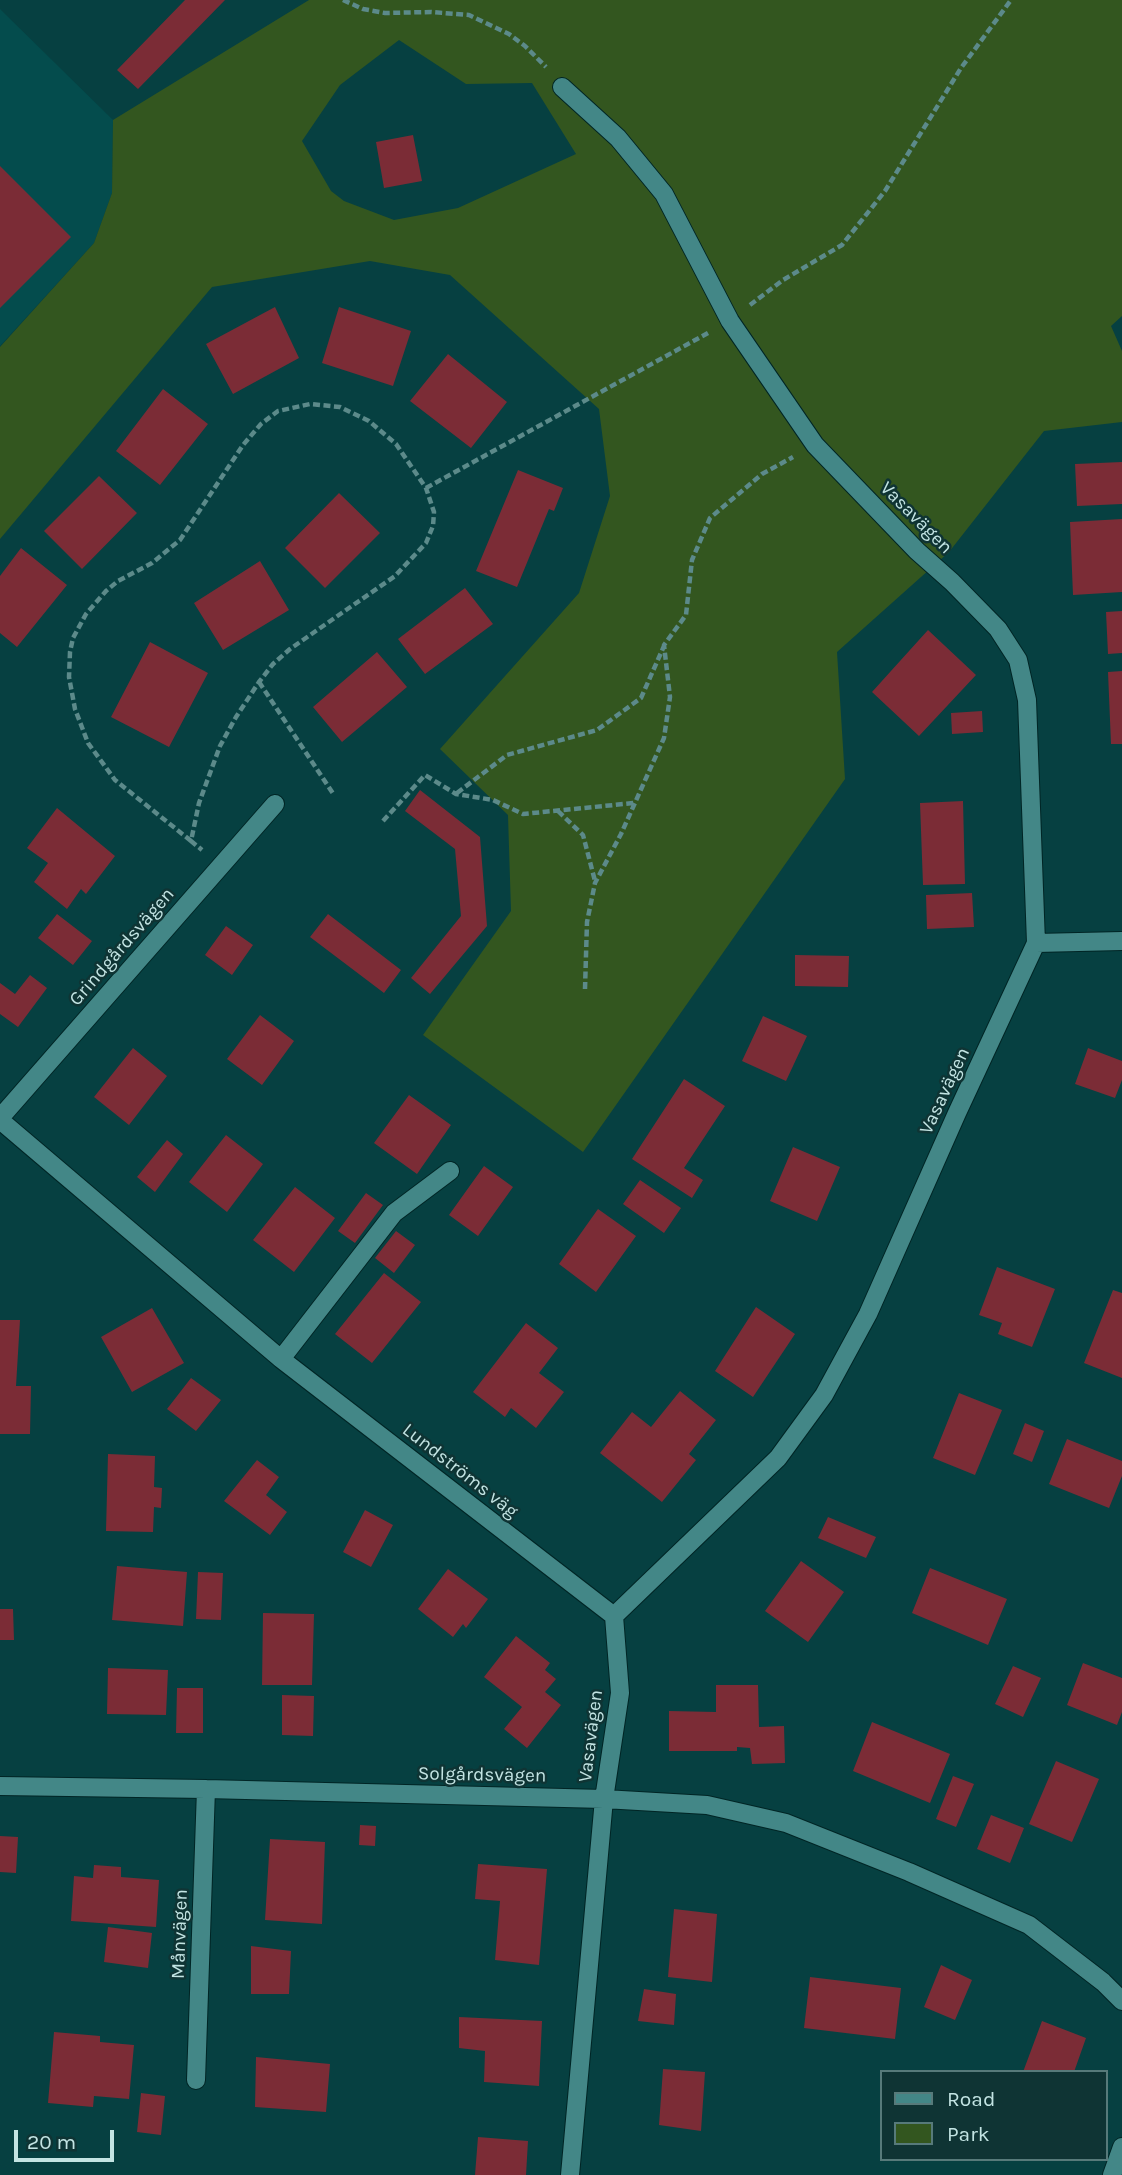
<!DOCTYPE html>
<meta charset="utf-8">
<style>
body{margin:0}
#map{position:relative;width:1122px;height:2175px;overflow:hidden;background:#064041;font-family:Karla,sans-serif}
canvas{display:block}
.legend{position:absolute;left:880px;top:2070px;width:228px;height:91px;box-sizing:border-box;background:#0f3434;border:2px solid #577a7a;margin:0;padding:9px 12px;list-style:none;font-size:21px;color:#c3e4e3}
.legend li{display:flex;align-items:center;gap:14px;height:35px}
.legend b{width:35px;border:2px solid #577a7a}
.scale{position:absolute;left:14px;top:2130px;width:100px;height:32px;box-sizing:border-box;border:4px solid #c3e4e3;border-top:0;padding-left:9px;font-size:21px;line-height:24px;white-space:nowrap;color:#c3e4e3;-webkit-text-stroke:5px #0f3434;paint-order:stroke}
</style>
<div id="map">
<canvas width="1122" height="2175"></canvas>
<ul class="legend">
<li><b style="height:9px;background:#438787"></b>Road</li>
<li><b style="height:19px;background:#33561f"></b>Park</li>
</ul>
<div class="scale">20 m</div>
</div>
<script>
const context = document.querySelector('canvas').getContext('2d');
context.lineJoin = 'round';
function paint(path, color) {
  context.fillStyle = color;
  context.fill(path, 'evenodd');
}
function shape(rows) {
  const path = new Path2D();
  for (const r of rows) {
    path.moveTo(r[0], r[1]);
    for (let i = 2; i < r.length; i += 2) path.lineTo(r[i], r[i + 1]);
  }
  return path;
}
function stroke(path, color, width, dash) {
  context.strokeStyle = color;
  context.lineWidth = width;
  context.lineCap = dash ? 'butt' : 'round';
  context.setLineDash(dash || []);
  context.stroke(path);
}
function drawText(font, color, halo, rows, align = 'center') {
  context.font = font + ' Karla,sans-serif';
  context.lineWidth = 5;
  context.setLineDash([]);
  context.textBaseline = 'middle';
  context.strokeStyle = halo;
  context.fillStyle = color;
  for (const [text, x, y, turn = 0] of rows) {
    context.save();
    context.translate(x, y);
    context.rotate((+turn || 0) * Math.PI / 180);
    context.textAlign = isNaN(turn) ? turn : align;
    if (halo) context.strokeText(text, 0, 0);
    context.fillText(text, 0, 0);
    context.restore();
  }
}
paint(shape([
 [0,9,113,120,112,193,94,243,0,346]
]), '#044c4d');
paint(shape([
 [309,0,1122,0,1122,316,1111,326,1122,351,1122,422,1044,431,949,552,837,652,845,779,583,1152,423,1035,511,911,508,815,440,749,579,593,610,496,599,409,450,275,370,261,212,287,0,539,0,347,94,243,112,193,113,120],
 [399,40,466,84,532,83,576,154,458,208,394,220,344,201,331,191,302,141,340,85]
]), '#33561f');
paint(shape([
 [185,0,225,0,138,89,117,70],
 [413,135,422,181,384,188,376,142],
 [0,166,71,237,0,308],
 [275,307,299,358,233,394,206,344],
 [339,307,411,331,393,386,322,363],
 [448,354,507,402,471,448,410,401],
 [163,389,208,424,160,485,116,451],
 [1122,462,1122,504,1077,506,1075,464],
 [518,470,563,488,554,511,549,509,517,587,476,571],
 [99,476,137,513,82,569,44,531],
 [339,493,380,533,325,588,285,548],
 [1122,519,1122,592,1073,595,1070,522],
 [21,548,67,585,17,647,0,633,0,576],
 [260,561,289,610,223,650,194,603],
 [465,588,493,624,425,674,398,639],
 [1122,611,1122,653,1108,654,1106,612],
 [928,630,976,675,919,736,872,692],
 [150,642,208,673,169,747,111,717],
 [377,652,407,687,342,742,313,707],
 [1122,671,1122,744,1111,744,1108,672],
 [982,711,983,732,952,734,951,713],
 [420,790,480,837,487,926,430,994,411,978,461,916,455,849,405,811],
 [963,801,965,884,923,885,920,803],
 [57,808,115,856,86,894,81,889,67,909,34,882,48,863,27,848],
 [972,893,974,927,927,929,926,895],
 [57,914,92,941,73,965,38,938],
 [328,914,401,970,384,993,310,937],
 [226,926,253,945,232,975,205,955],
 [795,955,849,956,848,987,795,986],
 [30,975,47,988,18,1027,0,1014,0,983,15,994],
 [260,1015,294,1041,262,1085,227,1059],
 [763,1016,807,1036,786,1081,742,1061],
 [133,1048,167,1076,129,1125,94,1097],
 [1088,1048,1122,1061,1122,1080,1115,1098,1075,1084],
 [684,1079,725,1106,684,1168,703,1180,692,1198,632,1159],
 [409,1095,451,1125,417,1174,374,1143],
 [226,1135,263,1164,227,1212,189,1182],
 [167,1140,183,1154,155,1192,137,1177],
 [793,1147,840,1167,817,1221,770,1201],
 [484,1166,513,1187,478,1236,449,1215],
 [640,1180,681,1208,664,1233,623,1204],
 [295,1187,335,1218,294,1272,253,1240],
 [366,1193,383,1205,355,1243,338,1231],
 [598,1209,636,1236,596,1292,559,1264],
 [396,1231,415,1245,394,1273,375,1258],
 [997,1267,1055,1289,1032,1347,998,1334,1002,1323,979,1315],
 [384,1273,421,1302,372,1363,335,1334],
 [1113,1290,1122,1293,1122,1378,1084,1363],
 [756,1307,795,1334,753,1397,715,1371],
 [152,1308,184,1363,132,1392,101,1337],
 [0,1320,20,1320,16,1386,31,1386,30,1434,0,1434],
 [526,1323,558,1348,539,1373,564,1392,536,1428,511,1408,505,1417,473,1392],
 [191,1378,221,1400,196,1431,167,1409],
 [680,1391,716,1420,689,1454,696,1460,662,1502,600,1453,632,1412,651,1427],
 [959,1393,1002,1410,975,1475,933,1458],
 [1025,1423,1044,1431,1032,1462,1013,1454],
 [1067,1439,1122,1461,1122,1476,1109,1508,1049,1484],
 [108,1454,155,1456,154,1487,162,1488,161,1508,154,1507,153,1532,106,1531],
 [257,1460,279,1477,266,1495,287,1512,270,1535,224,1501],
 [365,1510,393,1525,371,1567,343,1552],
 [828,1517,876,1537,866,1558,818,1538],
 [801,1561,844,1592,808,1642,765,1611],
 [117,1566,187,1572,183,1626,112,1620],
 [930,1568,1007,1599,988,1645,912,1613],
 [448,1569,488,1599,466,1628,463,1624,453,1637,418,1609],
 [198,1572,223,1573,221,1620,196,1619],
 [0,1609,13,1609,14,1640,0,1640],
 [263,1613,314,1614,312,1685,262,1685],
 [516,1636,550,1663,545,1670,556,1679,545,1692,561,1705,527,1748,504,1729,522,1707,484,1677],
 [1083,1663,1122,1678,1122,1712,1117,1725,1067,1705],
 [1013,1666,1041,1678,1023,1717,995,1704],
 [108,1668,168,1670,166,1715,107,1714],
 [716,1685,758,1685,759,1727,784,1726,785,1763,752,1764,750,1748,737,1747,737,1751,669,1751,669,1711,716,1712],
 [177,1688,203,1688,203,1733,176,1733],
 [282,1695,314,1696,313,1736,282,1735],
 [872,1722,950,1754,930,1803,853,1771],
 [1056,1761,1099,1779,1072,1842,1029,1824],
 [953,1776,974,1784,956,1827,936,1819],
 [991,1815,1024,1828,1010,1863,977,1849],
 [360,1825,376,1826,375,1846,359,1845],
 [0,1836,18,1837,16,1873,0,1872],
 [270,1839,325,1842,322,1924,265,1920],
 [478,1864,547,1869,539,1965,495,1960,500,1901,475,1899],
 [94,1865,121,1867,121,1877,159,1880,156,1927,71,1921,74,1876,93,1878],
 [674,1909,717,1914,712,1982,668,1977],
 [108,1927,152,1933,148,1968,104,1962],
 [251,1946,291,1951,289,1994,251,1994],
 [941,1965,972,1980,955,2020,924,2007],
 [810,1977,901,1988,895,2039,804,2028],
 [644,1989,676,1994,674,2025,638,2021],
 [459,2017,542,2021,539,2086,484,2082,485,2051,459,2048],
 [1042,2021,1086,2038,1074,2072,1023,2072],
 [54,2032,100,2036,100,2042,134,2045,129,2099,94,2096,93,2107,48,2103],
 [256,2057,330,2064,326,2112,255,2107],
 [663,2069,705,2072,701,2131,659,2125],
 [141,2093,165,2096,161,2135,137,2132],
 [478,2137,528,2141,526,2175,475,2175]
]), '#7b2c36');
const minor = shape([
 [562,87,618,138,664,194,730,321,815,445,917,551,952,582,998,629,1018,660,1027,700,1036,943,957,1113,868,1314,824,1395,778,1458,614,1616,620,1693,604,1799,570,2175],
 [1036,943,1122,941],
 [0,1118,275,804],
 [0,1120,281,1359,614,1616],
 [281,1359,394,1213,450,1171],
 [0,1786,206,1789,604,1799,707,1805,786,1823,909,1872,1029,1925,1103,1982,1122,2001],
 [196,2080,206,1789],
 [1112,2175,1122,2147]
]);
stroke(minor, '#002525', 20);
stroke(shape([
 [343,0,363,9,385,13,431,12,469,15,509,34,525,46,546,67],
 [750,305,783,280,842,245,885,191,961,68,1011,0],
 [426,488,708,333],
 [259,682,334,795],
 [457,793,507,755,597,730,641,698,664,646],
 [558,811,583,835,595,881],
 [383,821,425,775,456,794,493,800,523,814,634,803],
 [191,841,115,780,88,743,75,709,69,677,70,652,73,638,86,614,106,591,118,581,152,563,180,540,243,445,261,424,278,411,310,404,340,407,369,421,396,444,426,488,434,512,433,526,426,543,395,576,290,649,273,664,259,682,236,717,220,746,199,803,191,841,202,850],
 [585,989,587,922,595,883,621,834,664,738,670,697,664,645,686,615,692,560,710,518,762,474,793,457]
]), '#5c8a8a', 4.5, [7, 3.5]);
stroke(minor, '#438787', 18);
drawText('19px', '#c3e4e3', '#0f3434', [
 ["Vasavägen",916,518,45],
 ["Grindgårdsvägen",122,947,-49],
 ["Vasavägen",945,1091,-65],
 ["Lundströms väg",460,1471,38],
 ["Vasavägen",591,1736,-83],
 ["Solgårdsvägen",482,1775,1],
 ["Månvägen",180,1934,-88]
]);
</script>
